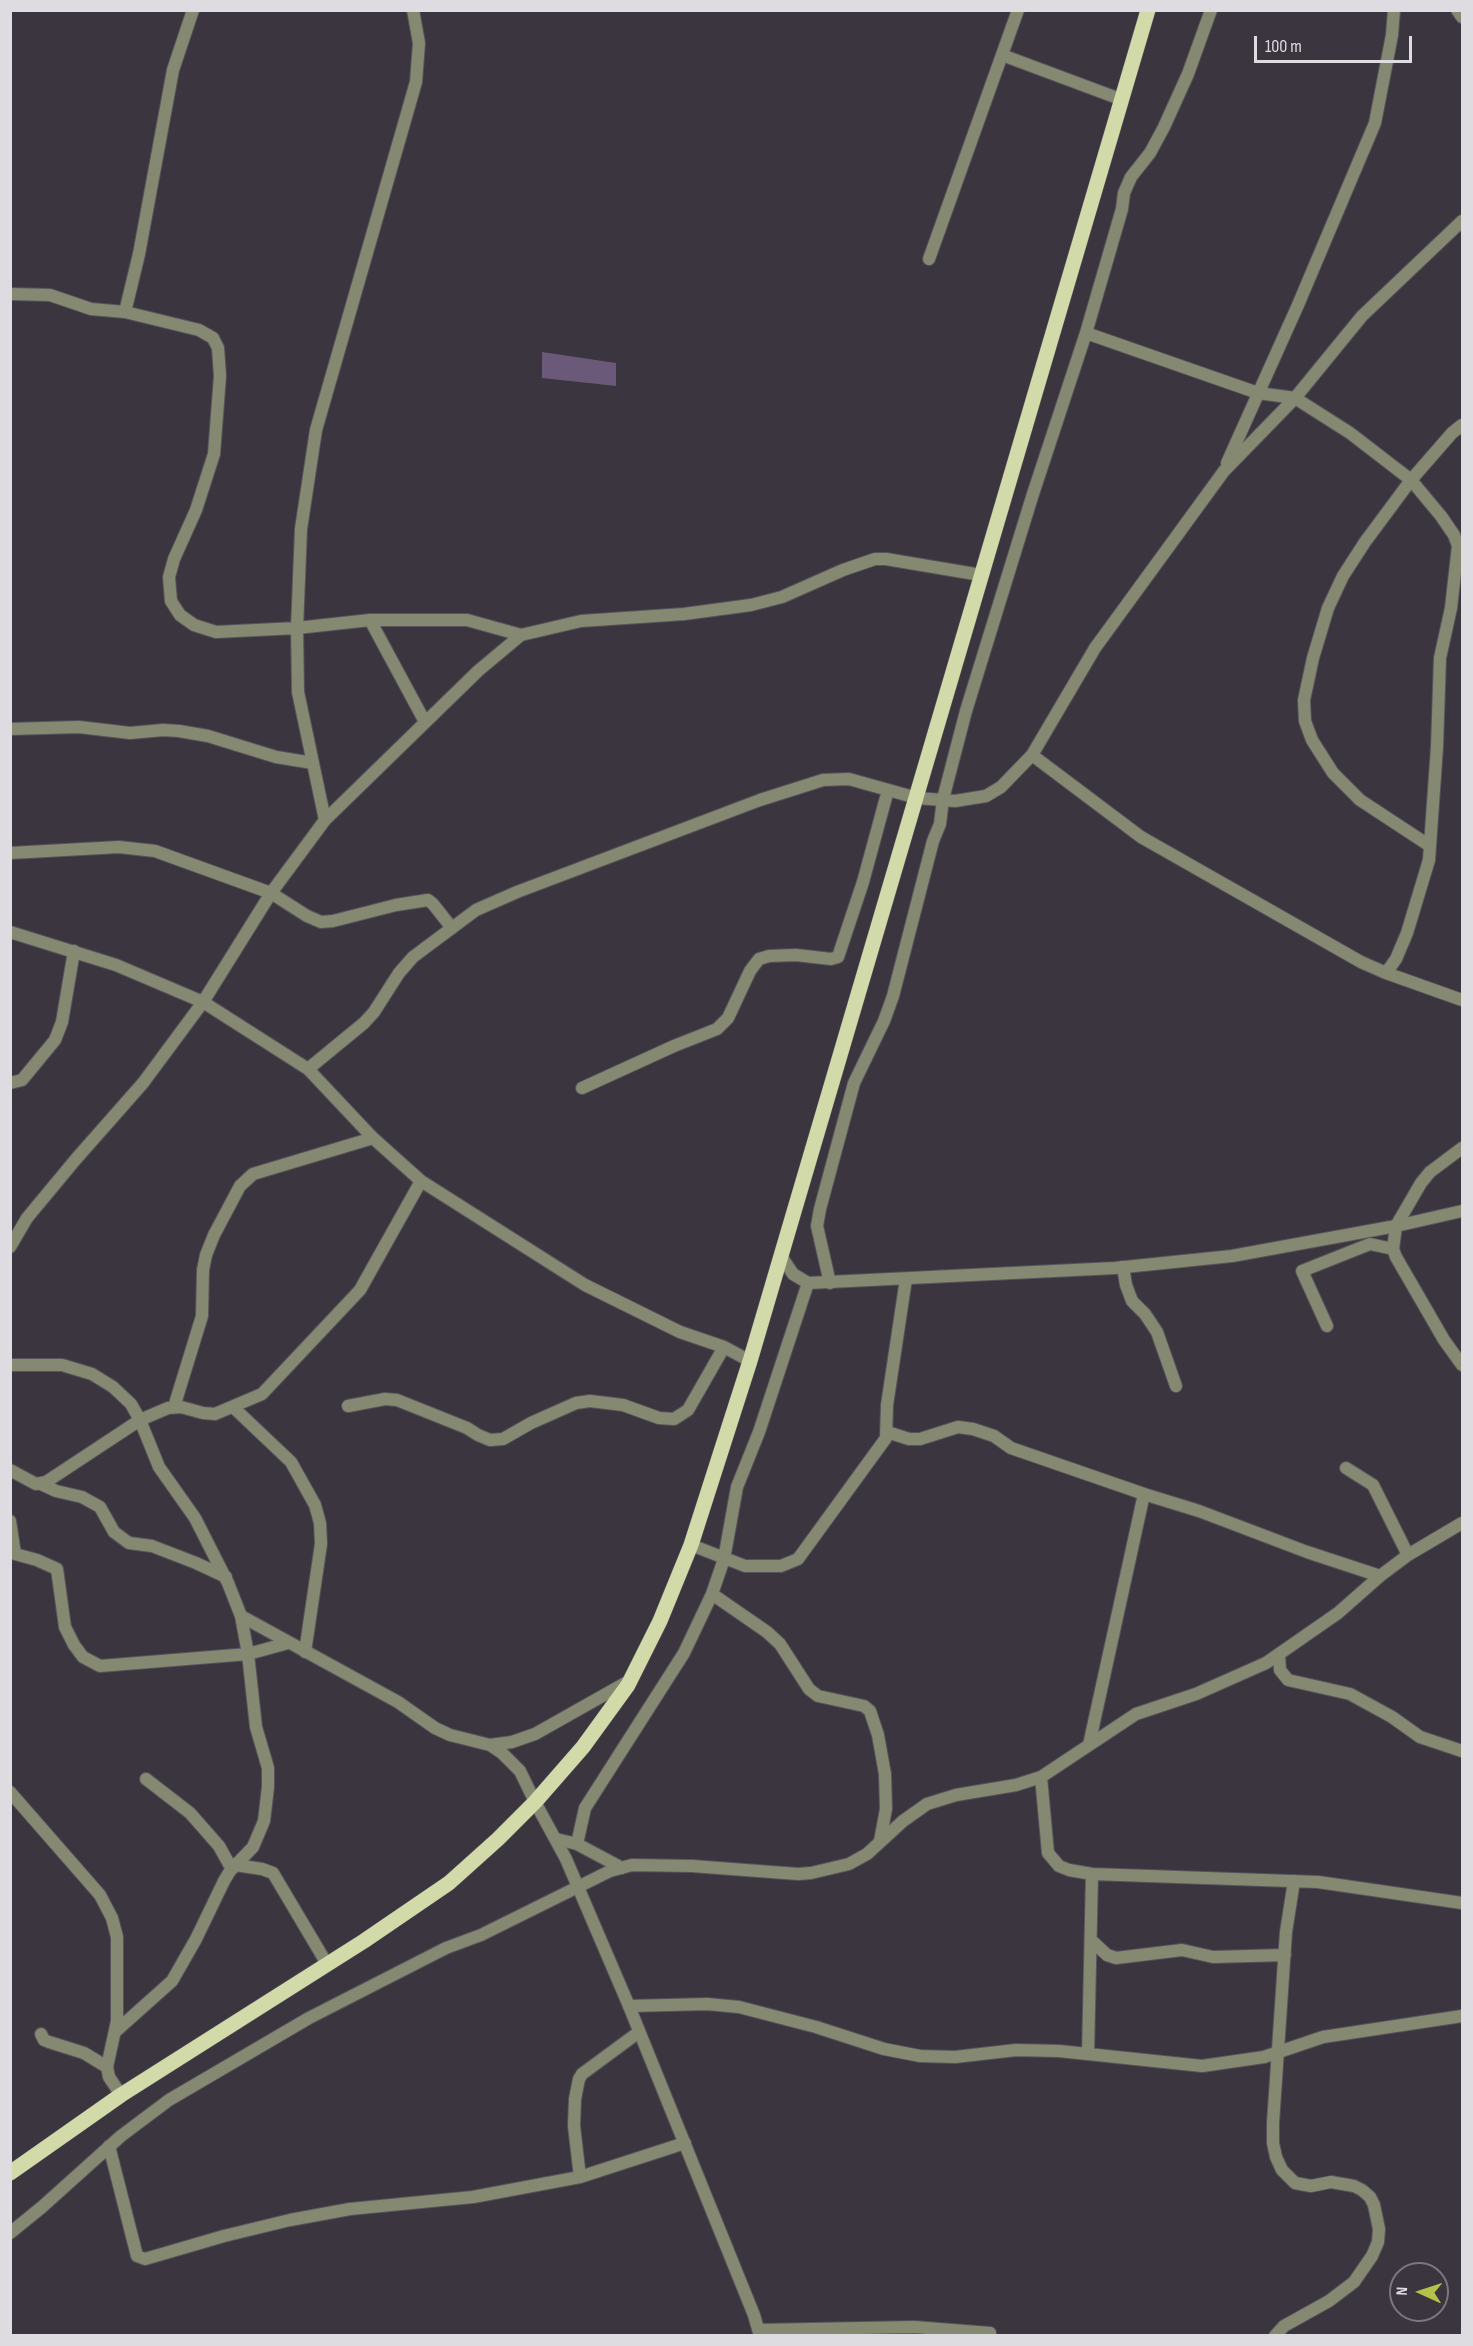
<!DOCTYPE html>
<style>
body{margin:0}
#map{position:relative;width:1473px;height:2346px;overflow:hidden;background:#3a353e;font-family:"Sofia Sans Condensed",sans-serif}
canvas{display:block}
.frame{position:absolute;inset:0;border:12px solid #dedbe1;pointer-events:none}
.north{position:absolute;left:1389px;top:2262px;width:60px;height:60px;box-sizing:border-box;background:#3a353e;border:2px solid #7c777f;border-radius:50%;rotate:273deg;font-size:16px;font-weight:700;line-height:24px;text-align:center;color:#dedbe1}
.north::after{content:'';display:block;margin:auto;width:21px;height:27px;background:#b4c24a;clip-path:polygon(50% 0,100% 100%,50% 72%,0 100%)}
.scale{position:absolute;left:1254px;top:36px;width:158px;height:27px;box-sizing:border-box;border:3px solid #dedbe1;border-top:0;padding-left:8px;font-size:18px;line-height:21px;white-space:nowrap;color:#dedbe1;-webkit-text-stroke:4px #3a353e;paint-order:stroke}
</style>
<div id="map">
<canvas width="1473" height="2346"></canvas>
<div class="frame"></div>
<div class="north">N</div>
<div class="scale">100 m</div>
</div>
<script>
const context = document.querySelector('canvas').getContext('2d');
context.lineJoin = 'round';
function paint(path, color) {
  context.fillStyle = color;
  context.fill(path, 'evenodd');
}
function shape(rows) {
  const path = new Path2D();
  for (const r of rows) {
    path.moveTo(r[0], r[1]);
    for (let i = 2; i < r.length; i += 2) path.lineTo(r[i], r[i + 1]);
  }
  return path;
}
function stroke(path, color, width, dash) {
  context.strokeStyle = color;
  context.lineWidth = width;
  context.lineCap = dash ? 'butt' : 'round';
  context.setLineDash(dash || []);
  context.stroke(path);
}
paint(shape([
 [542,352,616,363,616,386,542,378]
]), '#6b597a');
const minor = shape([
 [1457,10,1462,17],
 [1002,55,1120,99],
 [929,259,1018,10],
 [10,294,50,295,91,309,125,312,199,330,213,338,218,348,220,376,214,454,196,510,174,559,169,577,171,601,180,615,194,625,216,632,297,628,370,620,467,620,521,635],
 [125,312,139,254,173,70,193,10],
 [1086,333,1258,393,1295,398,1350,433,1411,480,1441,516,1454,535,1458,546,1451,608,1440,658,1437,747,1429,860,1407,933,1396,959,1386,973],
 [1227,463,1298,305,1375,123,1392,35,1394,10],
 [370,620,425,722],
 [10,729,79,727,130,733,163,730,179,731,208,736,276,757,313,763],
 [1032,755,1141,837,1361,962,1386,973,1462,1000],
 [325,820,298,692,297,628,301,529,316,430,416,82,419,43,413,10],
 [1430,846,1360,800,1333,773,1312,740,1305,721,1304,700,1313,658,1328,608,1343,576,1365,542,1411,480,1452,433,1462,425],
 [10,853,119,847,155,851,271,893,307,916,321,922,333,921,396,905,428,900,433,904,452,928],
 [10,932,116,965,203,1002,308,1069,373,1138,421,1181,585,1285,680,1332,724,1347,750,1361],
 [308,1069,364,1023,374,1012,399,973,413,957,476,910,517,892,760,800,823,780,849,779,917,798,955,801,986,796,1001,787,1032,755,1095,648,1224,471,1295,398,1362,316,1462,221],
 [10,1083,22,1080,55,1040,62,1022,74,951],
 [582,1088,674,1046,717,1029,728,1018,750,971,759,959,769,956,796,955,831,959,838,957,863,882,888,790],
 [1462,1148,1430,1172,1421,1183,1396,1226,1393,1249,1396,1257,1444,1340,1462,1365],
 [10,1247,27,1218,76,1159,143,1083,203,1002,271,893,325,820,478,671,521,635,581,621,684,614,751,605,782,597,843,570,875,559,886,559,981,575],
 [1123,1267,1126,1285,1132,1301,1145,1314,1157,1332,1176,1386],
 [830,1283,817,1226,820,1209,854,1083,884,1021,893,996,933,841,940,824,943,799,966,711,1032,497,1086,333,1122,209,1124,193,1131,177,1150,153,1164,127,1188,74,1211,10],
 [1327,1326,1302,1271,1370,1244,1393,1249],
 [10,1365,62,1365,92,1374,113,1387,131,1404,140,1420,159,1467,195,1518,228,1583,241,1616,248,1654,256,1727,268,1768,268,1787,264,1821,253,1847,230,1871,224,1881,196,1939,172,1981,116,2031],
 [348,1406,385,1399,397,1400,467,1428,478,1435,490,1440,503,1439,531,1423,576,1403,590,1401,623,1405,659,1418,674,1419,688,1410,724,1347],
 [174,1407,202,1316,203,1270,206,1255,214,1235,240,1186,253,1174,373,1138],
 [233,1407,291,1462,315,1505,320,1523,321,1544,305,1652],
 [887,1432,909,1439,920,1439,958,1427,973,1429,994,1436,1011,1448,1147,1495,1199,1511,1307,1552,1380,1576],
 [1346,1468,1373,1485,1408,1555],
 [10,1470,36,1484,46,1482,140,1420,168,1408,181,1407,203,1413,215,1414,262,1394,360,1290,421,1181],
 [41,1484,56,1491,82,1497,100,1507,114,1532,129,1543,152,1546,196,1563,226,1577],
 [10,1521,15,1554,37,1560,57,1569,65,1627,74,1645,83,1657,100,1666,248,1654,288,1643],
 [691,1545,745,1566,781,1566,798,1559,886,1438,887,1405,906,1279],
 [712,1594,767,1632,780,1644,809,1689,818,1696,864,1706,870,1711,878,1735,885,1774,886,1809,880,1841],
 [241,1616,398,1702,435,1728,450,1735,490,1745,502,1753,520,1771,535,1802],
 [1279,1655,1280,1670,1288,1680,1350,1694,1392,1717,1420,1737,1462,1751],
 [490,1745,512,1742,535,1734,629,1681],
 [1089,1745,1144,1494],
 [1041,1777,1048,1853,1059,1866,1069,1870,1092,1874,1318,1882,1462,1903],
 [146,1779,190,1813,219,1846,229,1864,262,1869,273,1873,327,1964],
 [10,1792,100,1895,112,1918,117,1937,117,2021,107,2067,109,2077,121,2095],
 [556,1839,577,1844,622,1868],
 [577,1844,585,1808,684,1653,712,1594,724,1559,737,1487,759,1432,808,1283],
 [1091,1940,1107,1955,1116,1958,1182,1950,1213,1957,1285,1955],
 [629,2006,707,2004,739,2007,816,2027,884,2049,920,2056,955,2057,1016,2050,1059,2051,1202,2066,1264,2057,1323,2037,1462,2016],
 [41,2034,44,2040,49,2042,84,2053,107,2067],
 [1088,2054,1092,1874],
 [109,2146,137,2256,145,2259,224,2236,290,2220,350,2209,473,2197,580,2177,685,2143],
 [580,2177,574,2126,575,2099,579,2079,582,2074,639,2032],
 [10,2233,42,2207,121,2136,169,2100,309,2018,446,1948,481,1935,610,1871,632,1865,692,1866,798,1874,811,1873,849,1864,867,1854,903,1821,927,1804,956,1795,1016,1785,1041,1777,1136,1714,1196,1694,1266,1663,1338,1613,1380,1576,1408,1555,1462,1523],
 [759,2330,914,2327,990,2333],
 [1275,2336,1284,2326,1329,2301,1354,2282,1372,2256,1378,2242,1379,2229,1374,2205,1370,2197,1362,2190,1354,2186,1331,2182,1311,2186,1295,2183,1282,2170,1276,2157,1273,2143,1273,2123,1286,1932,1294,1881]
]);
const tertiary = shape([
 [781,1256,793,1274,808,1283,1115,1268,1232,1256,1396,1226,1462,1211],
 [535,1802,566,1859,629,2006,754,2315,760,2336]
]);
const primary = shape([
 [10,2173,121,2095,364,1941,449,1883,498,1839,535,1802,583,1747,628,1685,660,1621,691,1545,750,1361,1148,10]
]);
stroke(minor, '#58535b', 14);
stroke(tertiary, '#58535b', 14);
stroke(primary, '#58535b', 16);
stroke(minor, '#858971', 12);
stroke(tertiary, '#858971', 12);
stroke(primary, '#d2daa9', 15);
</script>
